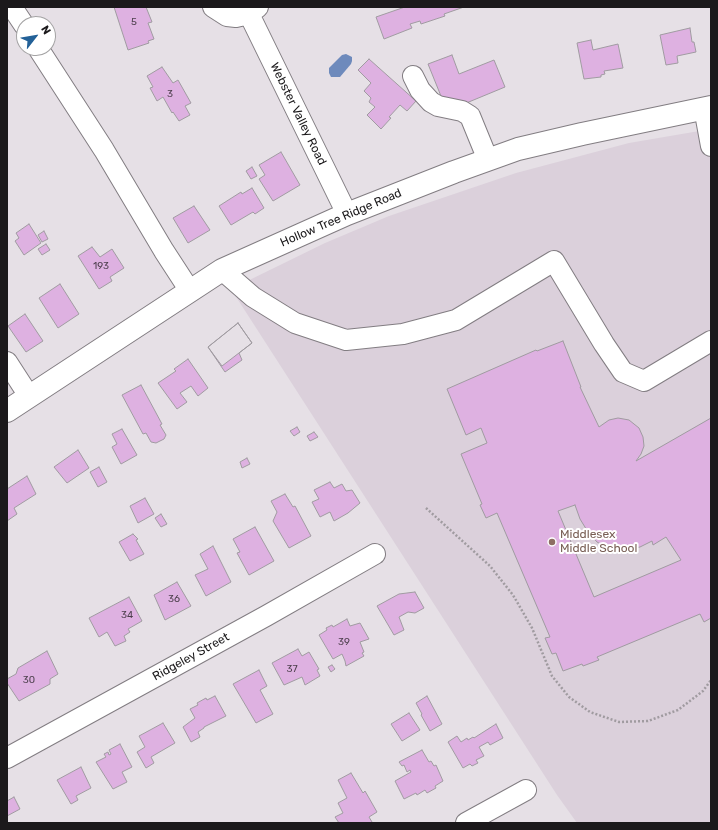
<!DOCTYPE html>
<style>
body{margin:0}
#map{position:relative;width:718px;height:830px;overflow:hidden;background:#e6e0e6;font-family:Rubik,sans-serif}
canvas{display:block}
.frame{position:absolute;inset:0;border:8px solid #1b191b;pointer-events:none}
.north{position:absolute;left:16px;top:16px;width:40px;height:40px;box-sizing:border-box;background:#fff;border:1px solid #a4a3a4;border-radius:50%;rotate:59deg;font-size:11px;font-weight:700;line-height:16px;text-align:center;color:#1b191b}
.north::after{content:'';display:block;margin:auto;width:14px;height:18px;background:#236198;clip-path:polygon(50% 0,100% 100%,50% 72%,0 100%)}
</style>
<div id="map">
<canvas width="718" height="830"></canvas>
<div class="frame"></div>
<div class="north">N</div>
</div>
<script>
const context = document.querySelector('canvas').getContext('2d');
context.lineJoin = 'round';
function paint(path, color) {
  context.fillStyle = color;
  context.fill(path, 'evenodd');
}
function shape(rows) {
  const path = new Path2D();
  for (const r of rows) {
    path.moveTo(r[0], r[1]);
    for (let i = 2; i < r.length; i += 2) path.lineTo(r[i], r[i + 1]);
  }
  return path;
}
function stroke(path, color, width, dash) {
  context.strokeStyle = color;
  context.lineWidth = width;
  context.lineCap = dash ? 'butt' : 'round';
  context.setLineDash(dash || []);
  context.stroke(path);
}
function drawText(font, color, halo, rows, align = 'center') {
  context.font = font + ' Rubik,sans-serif';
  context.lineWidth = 4;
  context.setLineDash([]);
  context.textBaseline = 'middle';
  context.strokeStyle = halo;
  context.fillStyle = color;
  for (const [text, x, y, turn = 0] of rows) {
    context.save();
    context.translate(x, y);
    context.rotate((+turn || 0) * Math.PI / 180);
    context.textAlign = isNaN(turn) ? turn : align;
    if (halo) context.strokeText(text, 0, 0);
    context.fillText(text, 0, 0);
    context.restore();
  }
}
paint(shape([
 [711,129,711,823,577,823,557,795,231,289,325,243,389,216,516,173,629,143]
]), '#dbd0db');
paint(shape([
 [346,54,352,57,352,61,351,64,340,77,331,77,329,73,329,68,342,55]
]), '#6e8abc');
const building = shape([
 [114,7,146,7,152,22,148,23,154,39,148,41,149,43,128,50,114,7],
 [405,7,464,7,444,14,445,16,421,24,420,21,410,24,412,28,384,39,376,17,405,7],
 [690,28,692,42,694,42,696,52,677,56,678,63,666,65,660,35,690,28],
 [591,40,593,50,618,44,623,68,604,71,605,74,601,75,601,77,584,79,577,43,591,40],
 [452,55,459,74,494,60,505,87,447,111,428,64,452,55],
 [369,59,416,101,407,111,400,105,389,117,391,118,381,129,367,115,375,107,369,102,371,98,364,91,371,83,358,70,369,59],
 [162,67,173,83,178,80,191,103,185,106,190,115,179,121,173,112,172,113,163,97,157,101,150,88,153,87,147,76,162,67],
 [281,152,300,185,273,201,259,179,265,175,259,165,281,152],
 [252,167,257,176,251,179,246,171,252,167],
 [252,188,264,208,255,214,253,212,231,225,219,206,241,192,242,194,252,188],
 [194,206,210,230,188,243,173,218,194,206],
 [29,224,41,243,24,255,15,241,19,238,16,233,29,224],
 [44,231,48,239,42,242,38,235,44,231],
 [46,244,50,250,42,255,38,249,46,244],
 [92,247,100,257,112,249,124,268,110,277,112,281,99,289,78,256,92,247],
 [60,284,79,314,58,328,39,298,60,284],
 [25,314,43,341,26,352,8,326,25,314],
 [238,323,252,343,239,353,242,360,225,372,208,347,238,323],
 [238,323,252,343,222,366,208,347,238,323],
 [563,341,581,387,580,387,599,427,609,420,618,418,629,420,639,428,643,437,644,446,641,454,636,461,711,418,711,618,704,622,700,614,597,657,599,660,583,666,582,664,563,671,556,653,552,654,545,638,550,637,497,513,486,518,480,505,482,504,461,454,487,443,481,428,466,435,447,389,536,350,537,351,563,341],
 [575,505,580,519,588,532,597,542,610,549,625,550,640,547,652,541,653,545,666,537,681,560,594,597,558,511,575,505],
 [188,359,208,388,198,396,191,386,180,393,187,402,177,409,158,383,176,371,174,369,188,359],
 [141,385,162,424,160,425,166,435,164,439,156,443,151,442,146,433,143,434,122,395,141,385],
 [297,427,300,432,294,436,290,431,297,427],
 [122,429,137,455,121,464,112,447,117,444,112,434,122,429],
 [314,432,318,437,310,441,307,436,314,432],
 [78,450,89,468,67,483,54,467,78,450],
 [247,458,250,464,242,468,240,462,247,458],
 [99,467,107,482,98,487,90,472,99,467],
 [27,476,36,494,14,508,17,514,7,521,7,489,27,476],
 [330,482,334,488,342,484,346,491,352,490,360,503,348,513,334,521,330,512,320,517,312,502,319,499,314,490,330,482],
 [285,494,293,507,295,506,311,536,289,548,273,521,277,512,271,501,285,494],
 [145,498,154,514,138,523,130,506,145,498],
 [161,514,167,524,161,527,155,518,161,514],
 [255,527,274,561,249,575,237,553,240,552,233,539,255,527],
 [133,534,138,539,136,540,144,554,130,561,119,542,133,534],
 [213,546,231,582,206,596,195,575,208,569,200,554,213,546],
 [177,582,191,606,165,620,154,595,177,582],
 [415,592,424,608,415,613,408,612,399,617,404,630,394,635,377,606,399,594,415,592],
 [129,597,142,621,128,629,130,632,124,636,126,641,115,646,107,632,99,637,89,618,129,597],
 [347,619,350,626,360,623,369,639,360,642,364,652,362,653,364,656,346,666,345,661,342,654,333,659,319,635,327,630,326,628,332,625,333,627,347,619],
 [298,649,302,656,309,652,319,669,317,670,320,676,305,685,302,677,284,685,272,663,298,649],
 [47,651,58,674,50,679,50,684,19,701,7,683,7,679,16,674,18,668,47,651],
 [332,665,335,669,331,672,328,667,332,665],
 [259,670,267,686,260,690,273,714,256,723,233,684,259,670],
 [215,696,226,716,204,727,204,728,198,732,200,737,191,742,183,727,195,718,190,709,198,705,197,703,206,698,207,700,215,696],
 [427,696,442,724,430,731,421,715,422,714,416,703,427,696],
 [409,713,420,730,402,741,391,724,409,713],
 [163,723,175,743,151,757,154,763,146,768,137,752,145,747,139,736,163,723],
 [496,724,503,738,490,745,488,742,479,747,484,756,476,760,478,763,472,766,470,764,463,768,448,742,457,736,461,742,467,738,468,740,473,737,474,738,496,724],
 [120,744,132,767,122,772,127,782,113,789,96,762,106,757,104,754,108,752,109,755,111,754,109,750,120,744],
 [422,750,429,762,431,761,434,766,436,765,443,781,435,786,436,788,427,793,425,790,417,795,416,793,404,799,395,781,411,772,410,770,407,772,404,765,402,766,399,762,422,750],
 [81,767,91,788,76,796,78,800,71,804,57,780,81,767],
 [351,773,363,793,365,791,377,812,369,817,372,822,371,823,339,823,335,817,343,813,338,803,347,798,338,780,351,773],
 [14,797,20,809,7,816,7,801,14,797]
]);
paint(building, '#deb1e1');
stroke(building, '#a09ba1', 1);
const minor = shape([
 [12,7,24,25],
 [213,7,227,16,236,17,249,14,258,7],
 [249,14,347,214],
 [38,48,104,150,164,251,190,291],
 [413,76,420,90,431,102,438,106,462,111,470,116,488,160],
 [704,108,711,146],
 [222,270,253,297,295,323,346,340,403,334,456,320,554,261,604,344,623,372,644,381,711,341],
 [7,362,29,396],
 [7,758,266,616,375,554],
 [466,823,526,790]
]);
const major = shape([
 [7,411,222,270,347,214,454,172,518,149,582,134,711,107]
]);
stroke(minor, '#827d82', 22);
stroke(major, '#827d82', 24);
stroke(shape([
 [426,508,490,566,513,595,532,628,552,676,569,697,590,712,619,722,648,721,678,710,703,691,711,680]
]), '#a09ba0', 2.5, [2, 2]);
stroke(minor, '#fff', 20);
stroke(major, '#fff', 22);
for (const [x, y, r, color] of [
 [552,542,4,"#8d6e63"]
]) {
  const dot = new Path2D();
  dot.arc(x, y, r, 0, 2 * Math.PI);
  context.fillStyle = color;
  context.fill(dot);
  stroke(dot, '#fff', 1.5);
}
drawText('10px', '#4c3f4c', null, [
 ["5",134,22],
 ["3",170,94],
 ["193",101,266],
 ["36",174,599],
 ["34",127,615],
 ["39",344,642],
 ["37",292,669],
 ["30",29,680]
]);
drawText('12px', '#1b191b', '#fff', [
 ["Webster Valley Road",298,114,64],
 ["Hollow Tree Ridge Road",341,218,-23],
 ["Ridgeley Street",191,657,-29]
]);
drawText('12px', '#785e54', '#fff', [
 ["Middlesex",560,535],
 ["Middle School",560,549]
], 'left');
</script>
